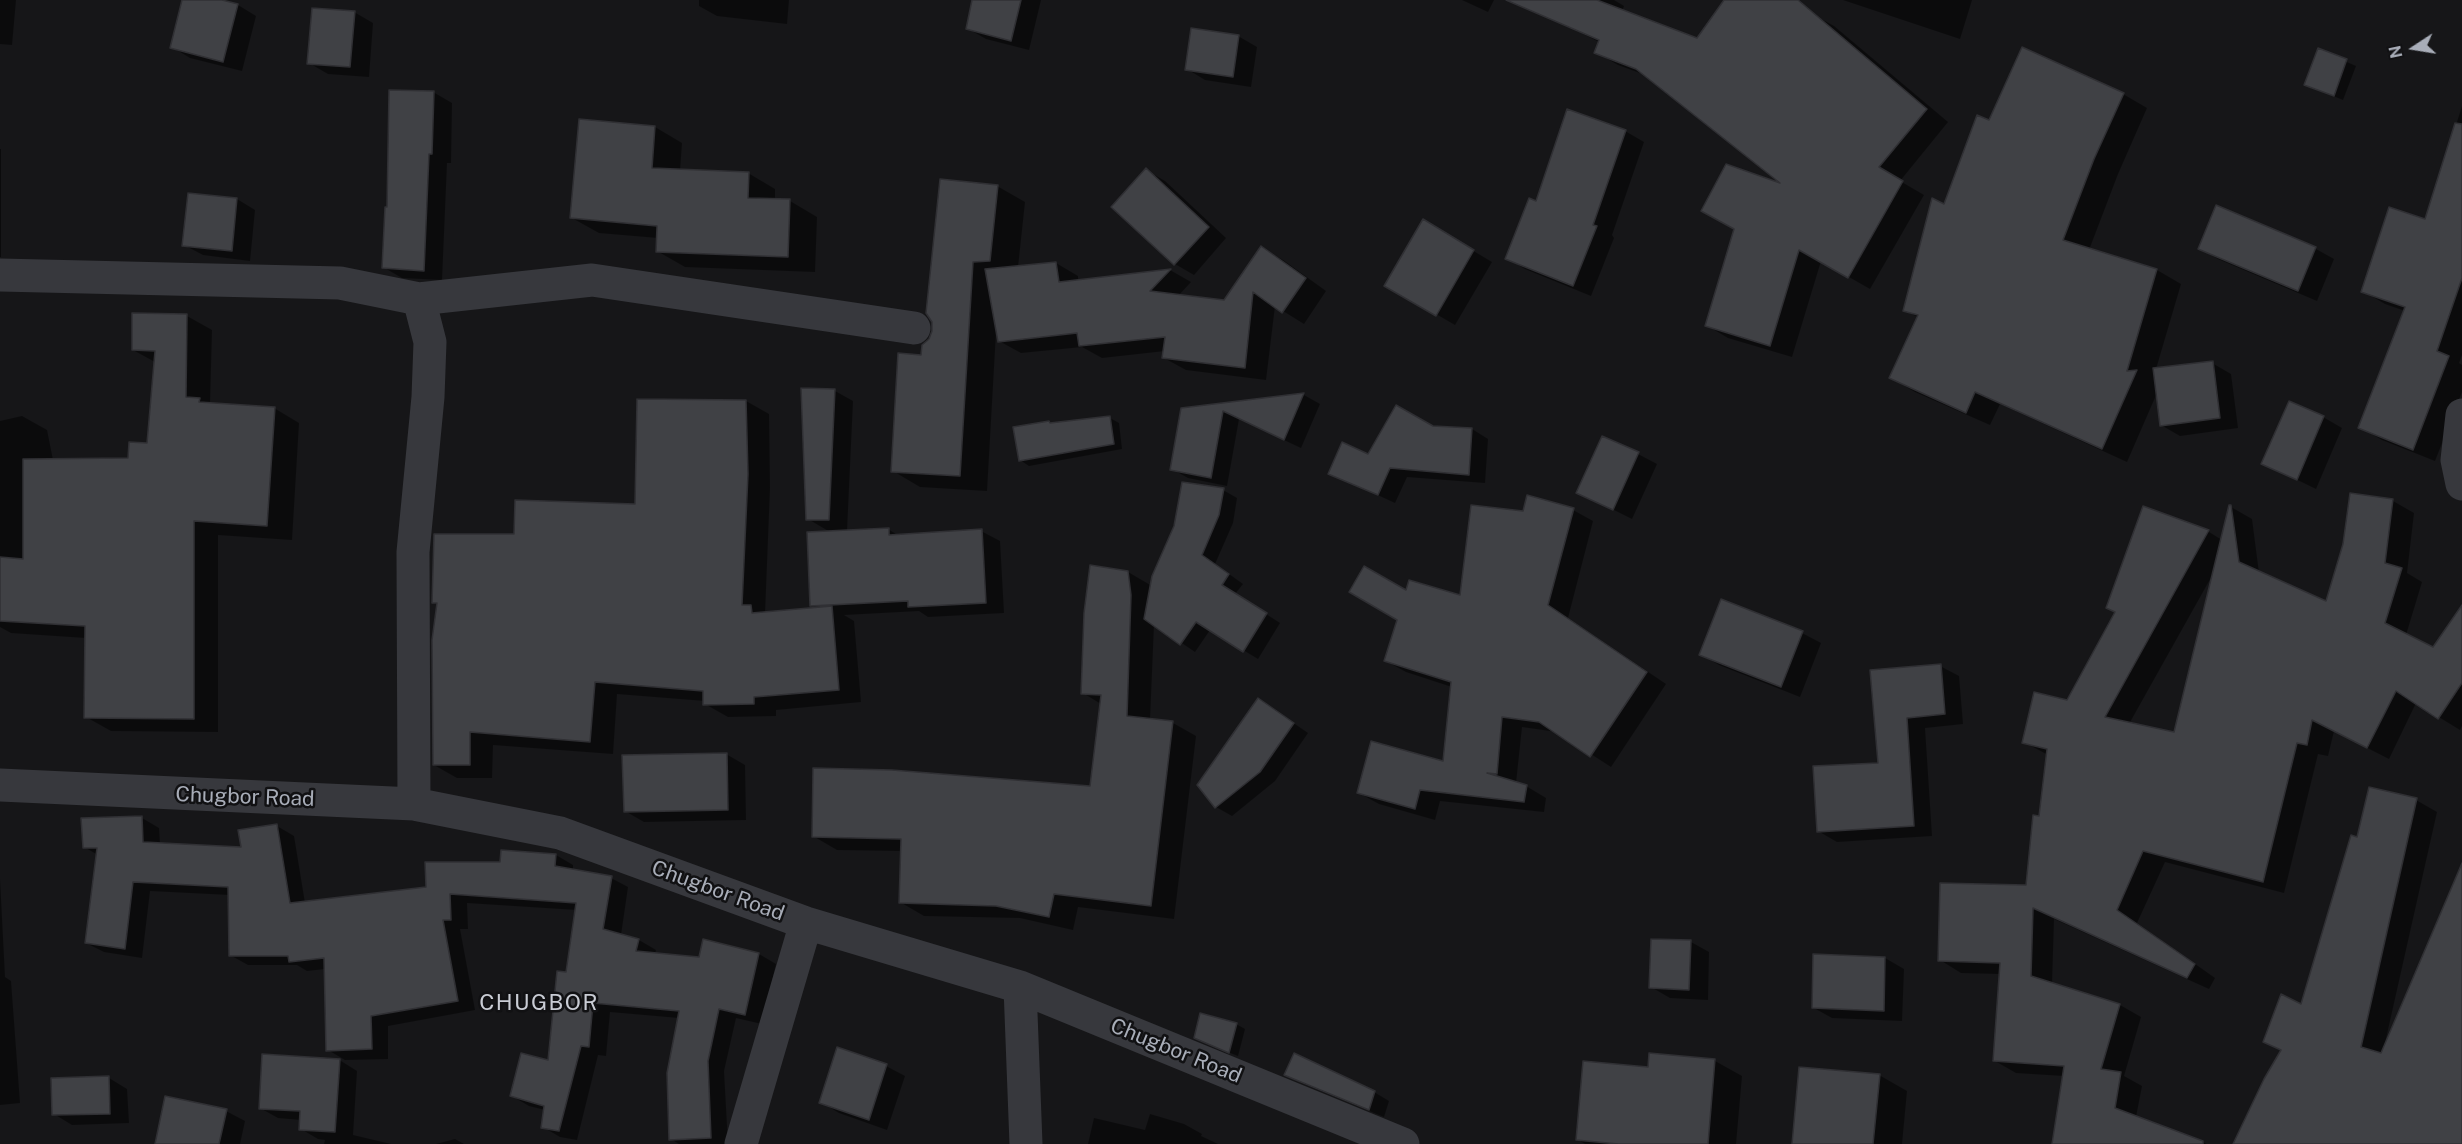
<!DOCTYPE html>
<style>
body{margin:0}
#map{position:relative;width:2462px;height:1144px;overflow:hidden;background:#161618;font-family:"Public Sans",sans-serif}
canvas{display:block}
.north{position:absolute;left:2384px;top:18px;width:60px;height:60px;-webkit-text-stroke:4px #111113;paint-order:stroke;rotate:258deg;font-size:16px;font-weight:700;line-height:24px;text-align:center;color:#a8adb8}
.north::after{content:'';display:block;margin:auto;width:21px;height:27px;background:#a8adb8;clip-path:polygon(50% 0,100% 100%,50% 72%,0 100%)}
</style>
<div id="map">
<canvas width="2462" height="1144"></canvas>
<div class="north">N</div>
</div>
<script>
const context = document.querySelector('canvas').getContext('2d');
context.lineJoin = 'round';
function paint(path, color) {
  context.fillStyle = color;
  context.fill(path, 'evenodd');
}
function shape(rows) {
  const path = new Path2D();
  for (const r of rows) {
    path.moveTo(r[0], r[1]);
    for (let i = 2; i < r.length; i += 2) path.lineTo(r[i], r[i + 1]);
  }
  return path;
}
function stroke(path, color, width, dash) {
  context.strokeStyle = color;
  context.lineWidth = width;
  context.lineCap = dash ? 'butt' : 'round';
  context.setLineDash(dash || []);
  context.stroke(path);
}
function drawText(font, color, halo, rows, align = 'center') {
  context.font = font + ' "Public Sans",sans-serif';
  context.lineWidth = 5;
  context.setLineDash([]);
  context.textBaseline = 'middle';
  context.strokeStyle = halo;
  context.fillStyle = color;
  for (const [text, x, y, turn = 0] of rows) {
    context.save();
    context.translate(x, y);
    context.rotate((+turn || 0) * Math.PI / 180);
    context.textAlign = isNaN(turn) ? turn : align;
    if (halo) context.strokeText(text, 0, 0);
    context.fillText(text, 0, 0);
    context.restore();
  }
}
paint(shape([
 [0,0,16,0,12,45,0,44],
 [184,0,216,0,238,5,256,16,242,71,190,58,172,47],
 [699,0,789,0,787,24,717,16,699,6],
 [974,0,1041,0,1029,50,986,39,967,28],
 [1462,0,1494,0,1488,12],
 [1567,0,1614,0,1624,6,1622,11,1697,40,1812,14,1834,26,1948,122,1900,181,1924,195,1870,289,1821,261,1792,357,1728,338,1706,325,1786,187,1648,76,1618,65,1596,52,1599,42,1558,21],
 [1843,0,1972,0,1960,39],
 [354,12,373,23,369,77,328,74,309,63],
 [1238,36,1257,47,1251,87,1205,80,1187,69],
 [2319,50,2356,66,2343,100,2306,85],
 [433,92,452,103,451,163,447,163,442,280,402,278,383,267,389,209],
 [2123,94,2147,108,2118,174,2089,250,2157,270,2181,284,2156,369,2212,363,2231,374,2238,428,2180,436,2161,425,2157,393,2127,462,2000,404,1990,425,1915,392,1891,378,1919,318,1905,310,1944,207,1990,122],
 [2462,106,2462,355,2459,363,2462,365,2462,392,2435,461,2382,440,2360,427,2405,311,2385,304,2363,291,2426,221],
 [580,121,655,127,682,143,680,171,748,173,775,189,775,200,790,201,817,217,815,272,685,267,657,251,658,238,599,233,572,218],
 [1625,131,1644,142,1612,235,1614,238,1591,296,1525,269,1507,258,1536,203],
 [0,149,1,149,1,257,0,257],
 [1146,170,1165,181,1226,238,1194,275,1175,264],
 [997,186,1025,202,1018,267,1056,263,1078,276,1078,281,1170,270,1191,282,1178,296,1224,302,1262,248,1283,260,1326,291,1304,324,1275,306,1266,380,1186,370,1164,358,1165,351,1102,358,1082,347,1021,353,999,341,996,332,987,491,920,487,893,471,922,356],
 [237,199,255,210,250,261,203,255,184,245],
 [2217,207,2316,249,2334,259,2317,301,2218,259,2200,249],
 [1423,221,1492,262,1455,325,1386,285],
 [187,316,212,330,210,404,274,408,299,423,292,540,218,535,218,732,111,731,86,717,86,638,11,633,0,627,0,421,22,416,47,430,53,460,130,459,148,445,155,362,133,350],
 [835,391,853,401,847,531,888,529,899,536,981,531,1000,541,1004,613,928,617,919,611,844,615,854,621,861,702,776,710,776,716,728,717,705,704,705,701,617,694,613,754,493,745,492,778,457,778,434,765,438,605,433,602,515,536,637,506,746,401,769,414,770,488,765,614,819,609,811,605,830,532,808,519],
 [1304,395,1320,404,1301,448,1239,419,1227,486,1188,478,1172,469,1182,409],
 [2323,417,2342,428,2316,489,2263,463],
 [1110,418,1119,423,1122,449,1029,466,1020,460,1049,422,1053,424],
 [1432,427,1472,429,1488,439,1485,483,1407,477,1395,503,1330,473],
 [1638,454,1657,464,1632,519,1578,492],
 [1223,490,1237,498,1233,523,1215,564,1243,584,1235,594,1280,623,1258,659,1210,630,1195,652,1154,624,1150,720,1173,723,1196,736,1174,919,1078,907,1073,930,1020,918,924,916,900,902,902,851,837,850,813,836,1091,787,1101,704,1083,693,1128,572,1152,586],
 [2393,501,2414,513,2407,573,2422,582,2406,635,2434,649,2462,607,2462,726,2460,730,2416,703,2389,759,2334,731,2328,756,2318,754,2284,893,2165,862,2137,923,2215,978,2209,989,2054,919,2052,984,2120,1005,2141,1017,2124,1076,2142,1086,2136,1117,2207,1144,2053,1144,2064,1076,2016,1073,1995,1061,2000,974,1961,973,1940,960,2027,887,2040,818,2048,755,2024,742,2067,702,2116,613,2108,608,2144,508,2209,532,2222,540,2231,507,2252,519,2259,573,2327,603],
 [2213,574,2175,734,2129,724],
 [1573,510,1593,521,1568,618,1666,684,1611,767,1557,732,1522,727,1516,783,1526,786,1546,798,1544,812,1440,801,1435,820,1379,804,1359,793,1444,763,1452,687,1406,672,1386,661,1407,592,1462,597,1524,513],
 [1721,601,1802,633,1821,643,1800,697,1719,665,1701,654],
 [1940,666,1959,676,1963,724,1925,728,1932,836,1837,842,1818,831,1880,764,1872,671],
 [1273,709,1308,733,1275,781,1232,816,1216,807,1199,785],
 [726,754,745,765,746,820,644,822,625,811],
 [2416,800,2437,812,2385,1043,2462,898,2462,1144,2234,1144,2282,1051,2265,1041,2302,1006,2358,839],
 [142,818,159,828,160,844,243,848,277,826,294,836,305,903,427,888,501,864,556,855,573,865,573,871,611,878,628,887,621,935,639,940,656,950,655,954,700,959,705,941,759,954,776,964,762,1024,736,1018,724,1071,728,1144,679,1144,671,1139,679,1018,610,1012,606,1056,598,1055,577,1140,560,1137,543,1127,545,1110,529,1106,512,1096,549,1062,577,910,467,903,468,929,460,929,475,1010,388,1026,388,1059,345,1060,328,1050,325,969,307,971,297,965,248,965,230,955,230,895,150,891,142,958,104,952,86,943,98,855,84,847],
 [0,879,5,977,11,981,20,1103,0,1105],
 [1691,942,1709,952,1708,1000,1670,998,1651,987],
 [1885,958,1904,969,1902,1021,1832,1018,1814,1008],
 [1236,1024,1245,1029,1238,1056,1205,1043],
 [263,1056,341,1061,357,1071,353,1135,391,1144,324,1144,325,1140,318,1139,301,1129,301,1120,278,1118,260,1108],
 [1715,1061,1742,1076,1736,1144,1585,1144,1577,1139],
 [886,1066,905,1076,887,1130,839,1113,821,1102],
 [1286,1074,1374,1092,1389,1101,1384,1117,1301,1083],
 [1879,1075,1907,1091,1902,1144,1794,1144],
 [109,1078,127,1089,129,1123,72,1125,54,1114],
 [226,1111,245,1121,240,1144,156,1144],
 [1150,1114,1184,1124,1202,1134,1201,1136,1218,1144,1088,1144,1094,1118,1145,1130],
 [455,1139,464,1144,436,1144]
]), '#0007');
const building = shape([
 [182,0,222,0,238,4,223,62,170,48,182,0],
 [972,0,1021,0,1011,41,966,29,972,0],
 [1506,0,1597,0,1697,38,1724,0,1798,0,1927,109,1879,167,1903,181,1848,278,1799,250,1770,346,1705,326,1734,229,1701,211,1726,164,1780,183,1636,69,1594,53,1599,40,1506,0],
 [312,8,355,11,350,67,307,64,312,8],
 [1191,28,1239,35,1233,77,1185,70,1191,28],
 [2022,47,2124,93,2094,159,2063,240,2157,269,2127,371,2137,370,2102,449,1975,392,1966,413,1889,378,1918,315,1903,311,1932,198,1944,204,1977,115,1989,120,2022,47],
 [2318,48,2347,59,2334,96,2304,85,2318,48],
 [389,90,434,91,432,154,429,154,424,271,382,268,385,207,387,207,389,90],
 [1567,109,1626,130,1593,225,1597,226,1573,286,1505,259,1529,198,1536,201,1567,109],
 [579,119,655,126,652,168,749,172,748,198,790,199,788,257,656,252,657,226,570,218,579,119],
 [2455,123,2462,124,2462,278,2437,351,2449,356,2413,450,2358,428,2405,307,2361,292,2389,207,2425,219,2455,123],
 [1146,168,1209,227,1174,265,1111,207,1146,168],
 [940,179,998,185,990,261,973,262,960,476,891,472,898,353,921,355,922,345,929,339,932,331,932,322,926,313,940,179],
 [188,193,237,198,232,251,182,246,188,193],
 [2216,205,2316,247,2298,291,2198,249,2216,205],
 [1423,219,1474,250,1436,316,1384,286,1423,219],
 [1261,246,1306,278,1282,313,1253,292,1245,368,1162,358,1165,337,1079,346,1077,333,998,342,985,269,1056,262,1059,282,1171,269,1150,291,1224,300,1261,246],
 [132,313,187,314,186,397,200,398,199,402,275,407,267,526,194,521,194,719,84,718,85,626,0,621,0,557,23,559,23,459,128,458,129,442,147,443,155,351,132,350,132,313],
 [2213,361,2220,418,2160,426,2153,368,2213,361],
 [801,388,835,389,829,520,806,520,801,388],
 [1304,393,1284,440,1223,411,1211,478,1170,470,1181,408,1304,393],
 [637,399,746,400,748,474,742,605,751,605,752,613,832,606,839,690,754,697,754,704,703,705,703,691,595,682,590,742,470,732,470,765,433,765,432,640,437,603,432,603,434,534,514,534,515,500,635,504,637,399],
 [2289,401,2324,416,2297,480,2261,464,2289,401],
 [1396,405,1433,426,1472,428,1469,475,1390,468,1378,495,1328,474,1342,442,1368,454,1396,405],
 [1110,416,1114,444,1019,461,1013,427,1049,421,1050,423,1110,416],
 [1602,436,1639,452,1613,510,1576,493,1602,436],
 [1182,482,1224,488,1219,515,1202,555,1229,574,1222,585,1267,613,1243,652,1196,622,1180,645,1144,619,1152,576,1174,526,1182,482],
 [2350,493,2393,499,2385,563,2402,568,2385,623,2433,647,2462,605,2462,683,2438,719,2396,691,2367,748,2312,720,2307,745,2297,743,2263,882,2143,851,2117,910,2195,964,2187,978,2033,908,2031,976,2120,1004,2101,1069,2121,1072,2115,1108,2203,1141,2203,1144,2052,1144,2064,1066,1993,1061,2000,963,1938,961,1940,883,2026,885,2033,815,2039,816,2047,749,2022,743,2034,692,2067,700,2115,612,2106,608,2143,506,2209,530,2105,717,2174,732,2229,505,2231,505,2239,562,2326,601,2343,544,2350,493],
 [1527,495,1574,508,1548,605,1647,672,1590,757,1539,722,1502,717,1497,774,1487,773,1527,785,1524,802,1420,790,1415,809,1357,793,1371,741,1443,761,1451,682,1384,661,1397,620,1349,592,1364,566,1406,590,1409,580,1460,595,1471,505,1523,511,1527,495],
 [889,528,889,535,982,529,986,603,908,607,908,601,810,606,807,532,889,528],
 [1090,565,1128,571,1131,595,1127,716,1173,721,1151,906,1054,894,1049,917,996,906,899,903,901,839,812,837,813,768,892,770,1090,786,1101,695,1081,694,1084,613,1090,565],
 [1721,599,1803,631,1781,687,1699,655,1721,599],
 [1941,664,1945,714,1907,718,1914,826,1817,832,1813,766,1878,763,1870,670,1941,664],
 [1258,698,1294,723,1260,772,1215,808,1197,785,1258,698],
 [727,753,728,810,624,812,622,755,727,753],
 [2369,787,2417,798,2361,1047,2381,1053,2462,863,2462,1144,2233,1144,2264,1079,2281,1050,2263,1042,2281,994,2301,1004,2351,835,2357,837,2369,787],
 [142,816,143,842,241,847,238,830,277,824,290,903,426,887,425,862,500,862,501,850,556,854,555,866,612,876,603,929,639,939,636,951,699,957,703,939,759,953,745,1015,719,1009,708,1061,711,1138,669,1140,667,1073,679,1011,593,1003,589,1047,581,1046,559,1131,541,1128,544,1106,510,1096,521,1053,548,1060,557,971,566,972,576,903,450,894,451,920,443,920,458,1001,371,1016,372,1049,326,1051,324,958,289,962,288,956,229,956,228,887,133,882,125,949,85,943,97,848,83,848,81,818,142,816],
 [1651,939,1691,940,1689,990,1649,988,1651,939],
 [1813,954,1885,957,1884,1011,1812,1008,1813,954],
 [1200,1013,1237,1023,1229,1053,1194,1038,1200,1013],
 [837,1047,887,1064,869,1120,819,1103,837,1047],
 [1294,1053,1375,1091,1369,1110,1284,1075,1294,1053],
 [1649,1053,1715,1059,1708,1144,1618,1144,1576,1140,1583,1061,1648,1067,1649,1053],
 [262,1054,340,1059,335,1132,299,1130,300,1111,259,1109,262,1054],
 [1799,1067,1880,1074,1873,1144,1792,1144,1799,1067],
 [109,1076,110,1114,52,1115,51,1078,109,1076],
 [165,1096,227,1109,219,1144,155,1144,165,1096]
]);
paint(building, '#404145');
stroke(building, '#303034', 1.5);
stroke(shape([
 [0,275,340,283,419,299,430,342,428,397,413,552,414,804],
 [419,299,592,280,914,328],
 [2462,415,2457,460,2462,484],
 [0,785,414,804,560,833,806,923,1020,987,1403,1144],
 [1020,987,1026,1144],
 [741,1144,806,923]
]), '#37383d', 33);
drawText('21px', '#a8adb8', '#111113', [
 ["Chugbor Road",245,797,2],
 ["Chugbor Road",718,891,20],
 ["Chugbor Road",1176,1051,22]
]);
context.letterSpacing = '1.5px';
drawText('22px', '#c9ccd4', '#111113', [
 ["CHUGBOR",539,1003]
]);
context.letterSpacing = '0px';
</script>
